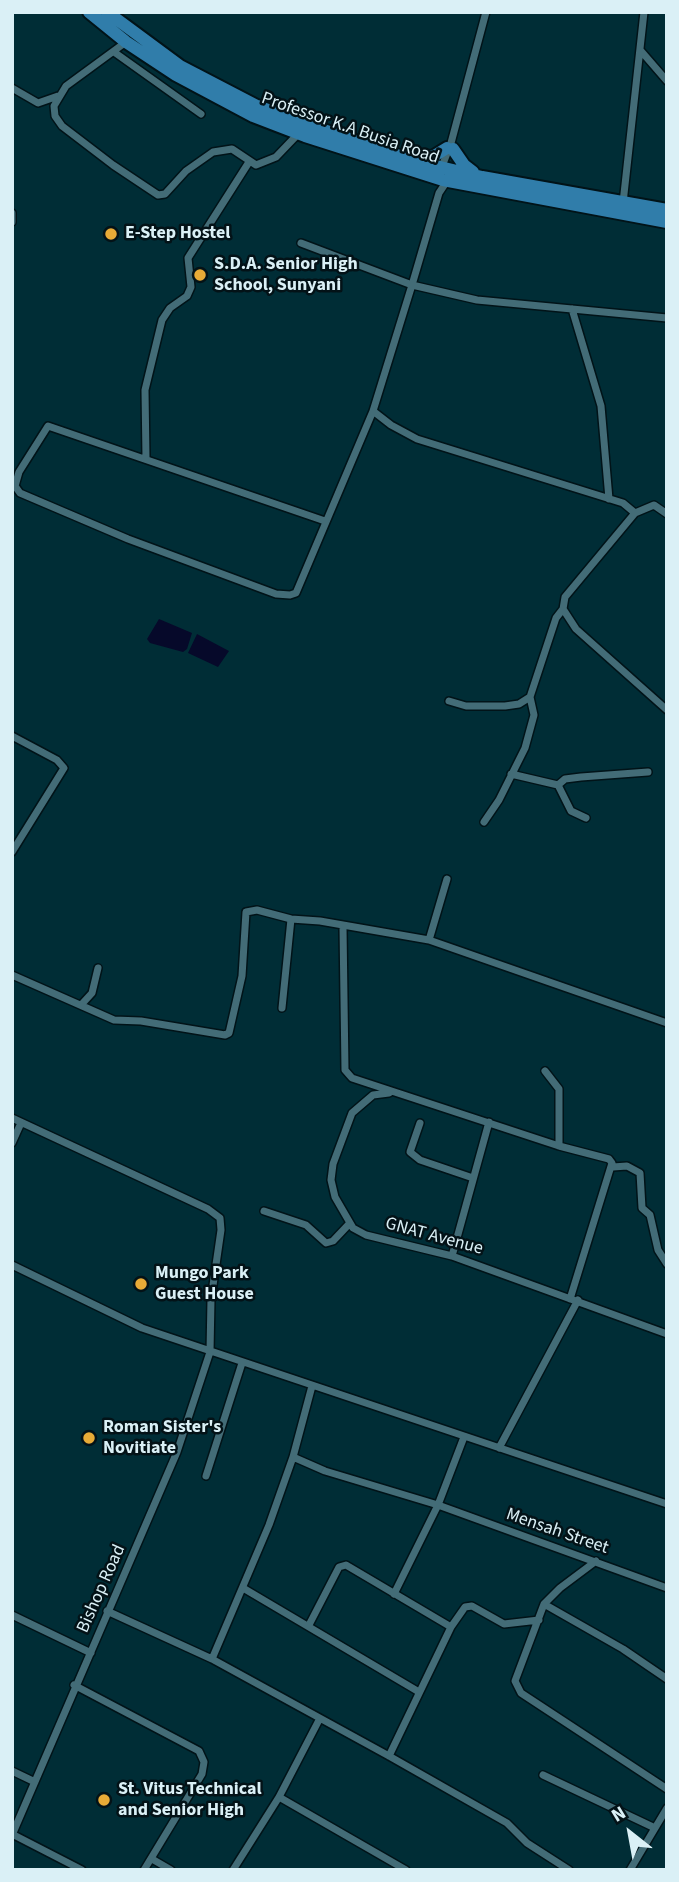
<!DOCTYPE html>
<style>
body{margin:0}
#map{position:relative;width:679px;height:1882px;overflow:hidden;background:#002d36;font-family:"Source Sans 3",sans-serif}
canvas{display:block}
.frame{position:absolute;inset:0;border:14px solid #daf0f6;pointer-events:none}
.north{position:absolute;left:595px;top:1798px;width:70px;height:70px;-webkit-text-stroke:5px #031217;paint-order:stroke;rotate:329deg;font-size:19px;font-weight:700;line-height:28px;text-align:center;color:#daf0f6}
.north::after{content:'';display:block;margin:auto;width:24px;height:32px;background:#daf0f6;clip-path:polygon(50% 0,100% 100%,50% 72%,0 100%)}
</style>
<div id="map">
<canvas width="679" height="1882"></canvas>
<div class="frame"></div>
<div class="north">N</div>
</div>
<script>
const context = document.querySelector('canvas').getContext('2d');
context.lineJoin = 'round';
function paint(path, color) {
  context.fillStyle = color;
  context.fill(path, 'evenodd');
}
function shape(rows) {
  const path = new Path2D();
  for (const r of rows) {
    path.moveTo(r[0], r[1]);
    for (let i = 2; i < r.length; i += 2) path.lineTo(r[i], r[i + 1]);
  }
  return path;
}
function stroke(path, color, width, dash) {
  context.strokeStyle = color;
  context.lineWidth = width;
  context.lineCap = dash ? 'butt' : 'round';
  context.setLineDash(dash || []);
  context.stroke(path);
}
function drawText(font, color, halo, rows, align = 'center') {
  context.font = font + ' "Source Sans 3",sans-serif';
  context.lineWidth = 5;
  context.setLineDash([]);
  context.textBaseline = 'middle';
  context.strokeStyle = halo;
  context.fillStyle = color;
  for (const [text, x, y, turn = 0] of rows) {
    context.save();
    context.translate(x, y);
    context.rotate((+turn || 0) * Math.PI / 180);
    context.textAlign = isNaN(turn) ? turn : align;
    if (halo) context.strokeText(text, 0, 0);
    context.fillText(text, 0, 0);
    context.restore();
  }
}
paint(shape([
 [159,619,192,633,187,649,183,652,150,643,147,639],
 [197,634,229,651,218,667,188,653]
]), '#06092a');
const street = shape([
 [126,42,66,86,54,106,55,116,62,126,113,165,158,195,165,194,186,171,213,152,232,149,256,165,276,157,299,133],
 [641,51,667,81],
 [114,52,201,114],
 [12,88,38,103,58,96],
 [441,169,451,143,486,12],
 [447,181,439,193,412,285,477,300,667,318],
 [623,203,644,12],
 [12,213,12,222],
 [301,243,412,285,373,411,391,425,417,439,623,503,635,513,654,505,667,514],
 [572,309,601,406,609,499],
 [146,458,145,390,162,320,170,308,187,296,191,287,188,258,249,162],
 [635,513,565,597,563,609,576,629,667,710],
 [325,521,48,426,19,472,15,486,20,493,128,539,276,594,290,595,296,593,373,411],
 [449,701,466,706,505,706,519,704,530,697],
 [12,736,57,760,64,768,12,852],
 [511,774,558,785,571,811,586,818],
 [558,785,565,779,581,777,648,772],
 [484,822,499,800,525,748,534,715,530,697,556,618,563,609],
 [343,927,345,1070,352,1078,559,1146,609,1159,612,1163,570,1299],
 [429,940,447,879],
 [12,975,114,1020,141,1021,225,1035,229,1033,242,976,246,912,257,910,291,919,320,921,429,940,667,1023],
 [81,1005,92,993,98,968],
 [282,1008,291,919],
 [545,1071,559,1089,559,1146],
 [389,1093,373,1095,352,1113,333,1164,331,1180,335,1197,353,1228,366,1235,452,1256,667,1334],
 [12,1118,208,1209,220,1218,221,1230,211,1299,210,1352,177,1452,12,1835],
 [420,1123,410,1152,420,1160,473,1178],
 [12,1143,21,1123],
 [613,1167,627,1166,640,1173,642,1208,650,1215,658,1250,667,1264],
 [264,1211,306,1225,326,1243,333,1241,350,1223],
 [452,1256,489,1122],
 [12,1265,142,1328,667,1504],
 [499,1448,578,1300],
 [293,1457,312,1386],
 [206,1476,242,1363],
 [596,1561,560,1588,544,1604,515,1681,521,1693,667,1789],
 [243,1588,419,1692],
 [394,1594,438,1505,464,1437],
 [544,1604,623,1649,667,1679],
 [107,1611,212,1659,389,1756,507,1823,527,1843,569,1870],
 [12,1615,91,1653],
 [309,1625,339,1567,346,1565,451,1627],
 [212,1659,269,1525,293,1457,325,1471,438,1505,667,1588],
 [74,1685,199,1751,204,1762,202,1774,144,1870],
 [389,1756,451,1627,465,1607,472,1606,504,1624,539,1620],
 [12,1771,35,1782],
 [543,1775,655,1828],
 [279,1797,406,1870],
 [12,1834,82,1870],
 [152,1859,171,1870],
 [233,1870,279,1797,319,1720],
 [630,1870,667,1808]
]);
const primary = shape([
 [89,12,126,42,176,75,253,116,305,136,443,180,667,222],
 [107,12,180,66,257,106,303,123,411,160,482,177,667,210],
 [453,149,464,165,473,172],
 [419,159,434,156,447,148]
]);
stroke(street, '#011318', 10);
stroke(primary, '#011318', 16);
stroke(street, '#436c77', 7);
stroke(primary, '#307daa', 12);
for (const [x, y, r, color] of [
 [111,234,7,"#e8ab37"],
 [200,275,7,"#e8ab37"],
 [141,1284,7,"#e8ab37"],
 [89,1438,7,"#e8ab37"],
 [104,1800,7,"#e8ab37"]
]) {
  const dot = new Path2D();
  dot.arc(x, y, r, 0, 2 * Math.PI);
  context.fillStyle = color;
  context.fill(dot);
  stroke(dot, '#031217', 2.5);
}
drawText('18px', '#daf0f6', '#031217', [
 ["Professor K.A Busia Road",350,129,19],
 ["GNAT Avenue",434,1237,15],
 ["Mensah Street",557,1532,19],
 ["Bishop Road",102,1589,-66]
]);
drawText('bold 18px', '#daf0f6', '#031217', [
 ["E-Step Hostel",125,234],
 ["S.D.A. Senior High",214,265],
 ["School, Sunyani",214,286],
 ["Mungo Park",155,1274],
 ["Guest House",155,1295],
 ["Roman Sister's",103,1428],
 ["Novitiate",103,1449],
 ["St. Vitus Technical",118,1790],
 ["and Senior High",118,1811]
], 'left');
</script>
